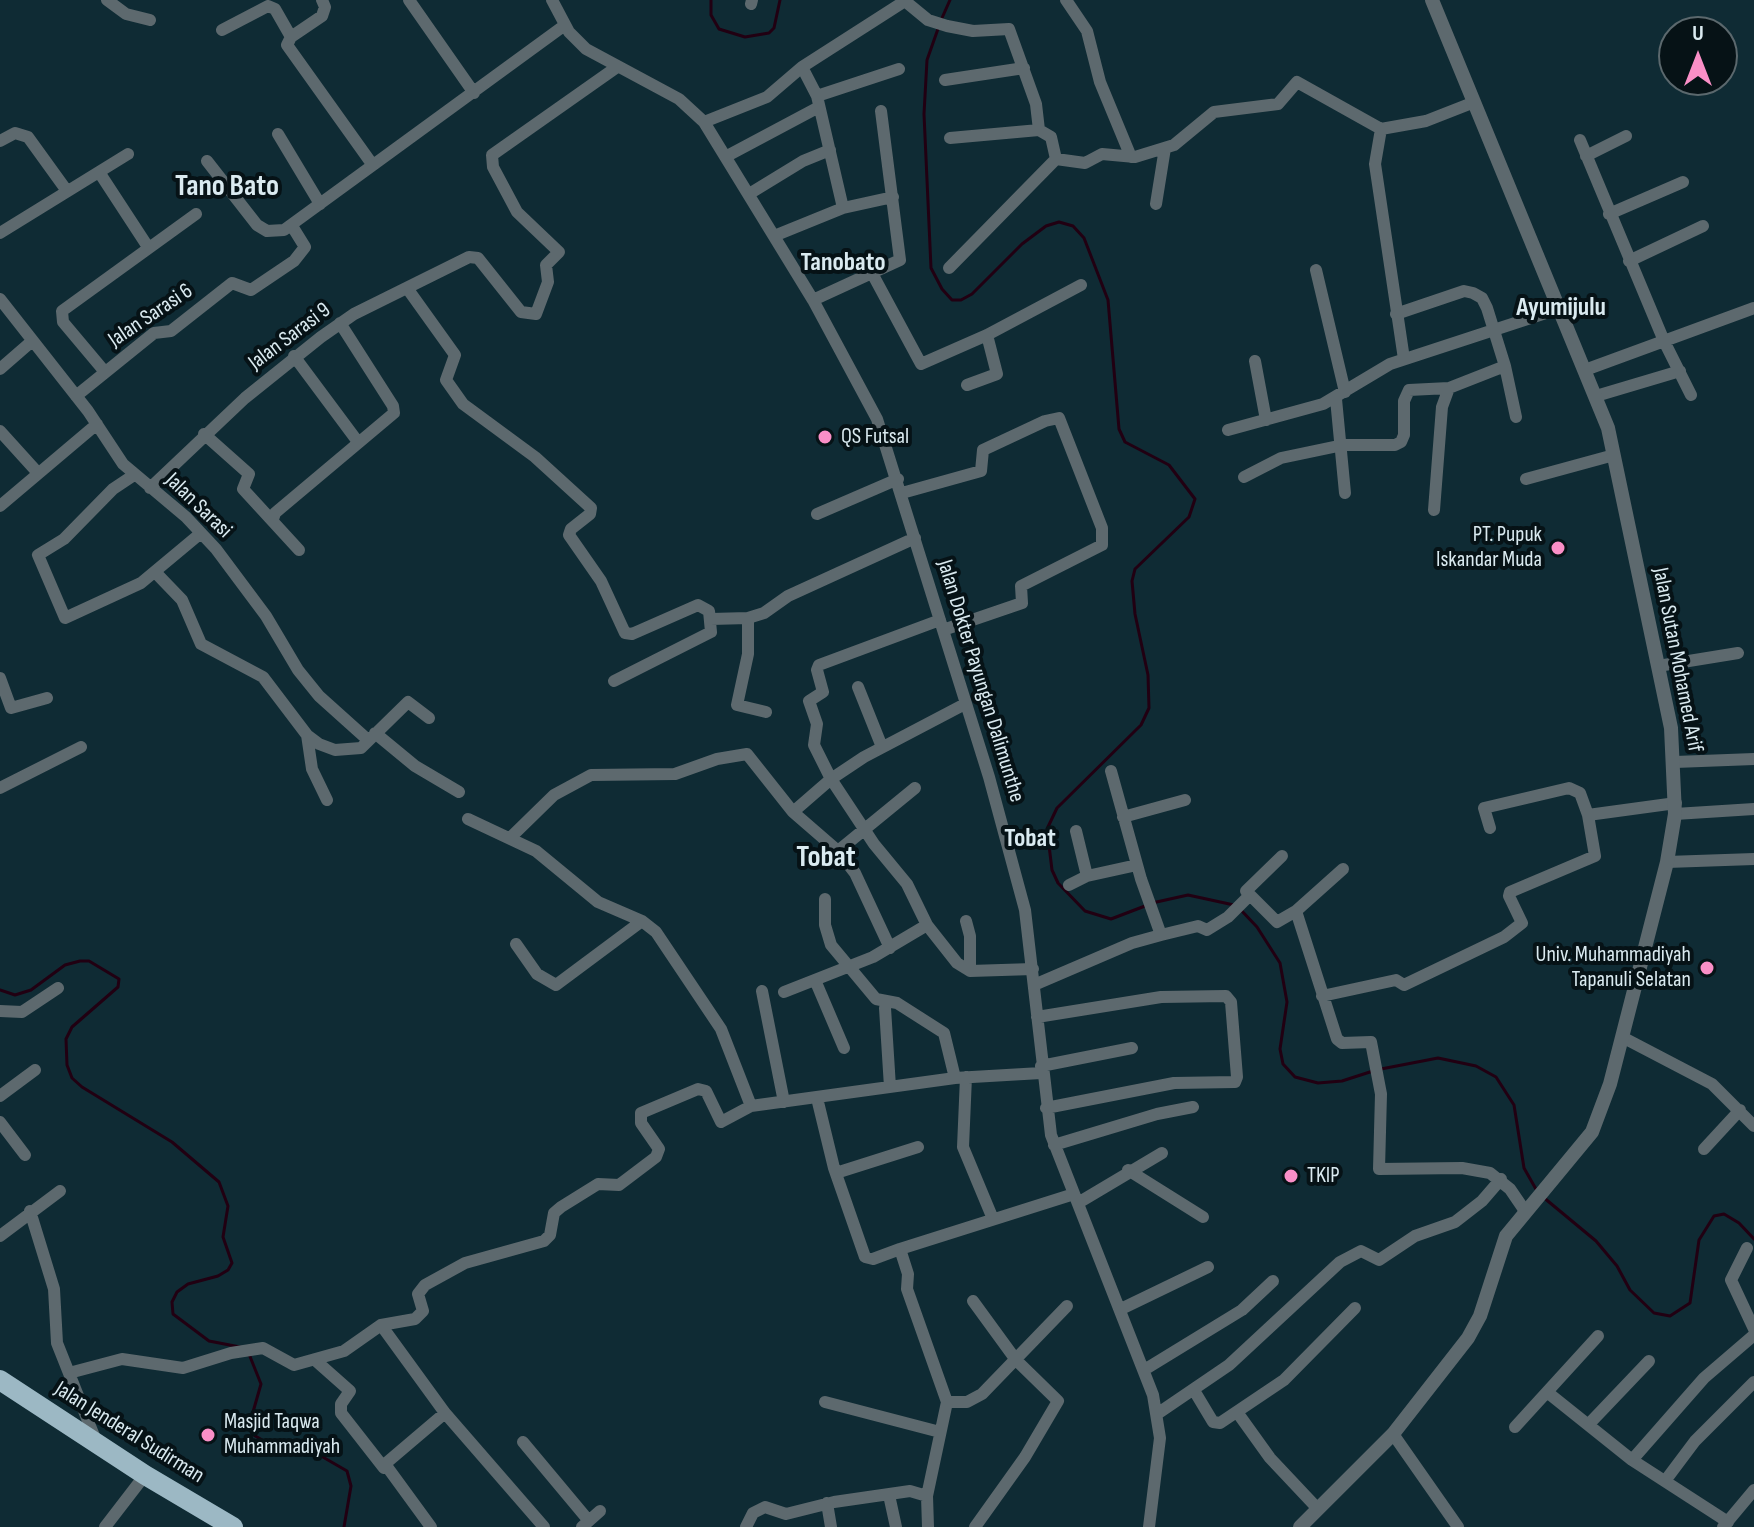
<!DOCTYPE html>
<style>
body{margin:0}
#map{position:relative;width:1754px;height:1527px;overflow:hidden;background:#0f2b34;font-family:"Sofia Sans Condensed",sans-serif}
canvas{display:block}
.north{position:absolute;left:1658px;top:16px;width:80px;height:80px;box-sizing:border-box;background:#061216;border:2px solid #5b686d;border-radius:50%;rotate:0deg;font-size:22px;font-weight:700;line-height:32px;text-align:center;color:#daeaf0}
.north::after{content:'';display:block;margin:auto;width:28px;height:36px;background:#fa8fc7;clip-path:polygon(50% 0,100% 100%,50% 72%,0 100%)}
</style>
<div id="map">
<canvas width="1754" height="1527"></canvas>
<div class="north">U</div>
</div>
<script>
const context = document.querySelector('canvas').getContext('2d');
context.lineJoin = 'round';
function shape(rows) {
  const path = new Path2D();
  for (const r of rows) {
    path.moveTo(r[0], r[1]);
    for (let i = 2; i < r.length; i += 2) path.lineTo(r[i], r[i + 1]);
  }
  return path;
}
function stroke(path, color, width, dash) {
  context.strokeStyle = color;
  context.lineWidth = width;
  context.lineCap = dash ? 'butt' : 'round';
  context.setLineDash(dash || []);
  context.stroke(path);
}
function drawText(font, color, halo, rows, align = 'center') {
  context.font = font + ' "Sofia Sans Condensed",sans-serif';
  context.lineWidth = 8;
  context.setLineDash([]);
  context.textBaseline = 'middle';
  context.strokeStyle = halo;
  context.fillStyle = color;
  for (const [text, x, y, turn = 0] of rows) {
    context.save();
    context.translate(x, y);
    context.rotate((+turn || 0) * Math.PI / 180);
    context.textAlign = isNaN(turn) ? turn : align;
    if (halo) context.strokeText(text, 0, 0);
    context.fillText(text, 0, 0);
    context.restore();
  }
}
stroke(shape([
 [711,0,711,15,719,29,745,37,769,33,774,28,780,0],
 [942,18,950,0],
 [939,26,927,60,924,114,931,268,942,289,952,300,961,300,972,294,1022,244,1046,226,1059,222,1073,226,1084,238,1108,300,1119,429,1125,442,1169,465,1195,499,1189,517,1135,569,1132,581,1135,614,1148,675,1149,708,1141,725,1057,808,1047,829,1052,870,1058,883,1085,911,1111,919,1145,906],
 [1152,903,1188,895,1234,905],
 [1240,909,1257,927,1280,963,1287,1002,1280,1049,1283,1064,1295,1077,1318,1083,1342,1081,1373,1071],
 [0,990,15,995,31,990,65,965,80,961,89,961,119,979,118,987,72,1027,66,1039,67,1065,72,1078,82,1087,172,1142,219,1182,228,1206,223,1237,232,1263,228,1270,218,1276,188,1284,177,1292,172,1302,173,1314,209,1341,240,1347],
 [1381,1069,1438,1058,1476,1066,1496,1077,1514,1105,1524,1168,1537,1191],
 [1543,1197,1596,1241,1617,1266,1630,1290,1654,1313,1670,1316,1690,1303,1699,1240,1714,1216,1724,1214,1739,1223,1754,1239],
 [249,1354,261,1384,253,1412,252,1434,274,1447,302,1445,347,1471,351,1486,344,1527]
]), '#210012', 3);
stroke(shape([
 [107,0,126,14,150,20],
 [322,0,325,7,322,16,291,37,287,45,372,164],
 [409,0,474,93],
 [552,0,569,32,586,49,679,99,704,122,813,300,877,419,989,777,1025,910,1051,1135,1153,1395,1160,1438,1149,1527],
 [1066,0,1087,31,1100,82,1131,157],
 [751,4,752,0],
 [222,30,268,6,275,9,291,37],
 [802,67,817,96,843,208],
 [945,80,1024,68],
 [817,96,899,69],
 [704,122,767,97,802,67,905,1,928,20,947,26,973,31,1009,29,1036,104,1039,130],
 [1381,129,1375,164,1404,359],
 [278,134,320,204],
 [950,138,1039,130,1051,137,1056,159],
 [1580,140,1664,341,1691,395],
 [0,141,15,133,28,137,67,191],
 [727,156,819,107],
 [1586,156,1626,136],
 [1056,159,1085,163,1102,154,1135,157,1174,145,1214,112,1278,104,1297,82,1381,129,1426,121,1472,103],
 [207,161,257,225,267,231,284,230,565,25],
 [99,172,148,247],
 [749,194,803,161,830,150],
 [1156,204,1165,148],
 [1609,214,1683,182],
 [0,233,128,154],
 [774,236,843,208,893,197],
 [1629,261,1703,226],
 [949,268,1056,159],
 [1316,270,1345,392],
 [873,275,921,364,987,335,1081,285],
 [407,288,455,355,446,380,463,404,535,457,591,508,590,514,571,529,569,535,601,581,625,633,632,634,698,605,709,611,711,632,614,681],
 [0,299,88,411,123,464,186,517,216,549,266,616,298,670,319,696,368,740],
 [813,300,900,260,881,111],
 [294,356,358,442],
 [1255,361,1266,420],
 [1505,366,1516,417],
 [0,369,31,342],
 [1585,370,1754,308],
 [105,372,63,322,62,311,196,214],
 [967,385,997,374,987,335],
 [76,396,154,333,171,331,232,283,251,290,294,261,305,247,292,226],
 [1596,396,1680,371],
 [1336,399,1345,493],
 [1228,430,1323,404,1390,364,1558,309],
 [0,431,38,473],
 [204,434,249,474,243,489,299,550],
 [134,475,113,489,64,539,38,555,65,618,141,583,201,533],
 [1244,477,1281,458,1343,445,1395,445,1401,442,1404,435,1404,401,1409,390,1449,388,1505,366,1487,308,1482,298,1473,293,1464,291,1396,314],
 [1526,479,1614,455],
 [150,488,245,398,321,337,354,314,469,257,478,258,521,312,536,314,548,282,546,265,559,252,517,212,493,167,492,155,617,67],
 [902,493,981,471,983,450,1045,421,1059,418,1102,528,1102,545,1021,586,1022,603,943,630],
 [0,506,97,424],
 [1434,510,1442,407,1449,388],
 [817,514,898,479],
 [273,519,275,513,394,413,393,406,340,323],
 [156,573,182,600,201,644,263,677,307,735,319,744,335,750,361,748,408,702,429,718],
 [748,618,748,654,737,705,766,712],
 [711,619,748,618,764,613,788,596,915,538],
 [1658,666,1738,653],
 [0,678,11,708,47,698],
 [858,687,882,747],
 [965,704,864,757,831,779,874,844,907,884,927,925,957,963,970,971,1033,969],
 [375,733,415,766,459,792],
 [307,735,312,769,327,800],
 [1675,762,1754,759],
 [0,788,81,747],
 [1675,814,1754,809],
 [1123,817,1185,800],
 [468,819,536,851,598,902,642,921,656,932,721,1029,751,1106,955,1078,1041,1073],
 [1490,828,1484,808,1569,788,1580,793,1588,815,1676,803],
 [1076,831,1087,876],
 [511,837,554,795,591,775,675,774,717,759,747,754,793,812],
 [838,851,915,788],
 [1282,856,1246,891,1277,922,1296,911,1343,869],
 [1667,862,1754,859],
 [1069,885,1087,876,1137,865],
 [825,899,825,925,831,945,876,999,897,1003,944,1033,955,1078],
 [1296,911,1337,1039,1342,1043,1371,1042,1381,1094,1379,1169,1462,1168,1490,1173,1510,1189,1525,1211],
 [966,921,970,936,970,971],
 [1161,935,1198,926,1207,930,1228,917,1249,896],
 [516,944,537,974,556,985,642,921],
 [890,948,855,873,838,851,793,812,831,779,814,745,817,724,809,701,823,692,817,670,819,665,940,620],
 [815,980,844,1048],
 [1034,985,1132,943,1161,935,1141,879,1111,771],
 [762,991,784,1102],
 [784,992,873,957,927,925],
 [1322,996,1396,980,1404,985,1504,937,1522,923,1509,896,1510,892,1595,856,1588,815],
 [885,1008,890,1087],
 [0,1011,22,1012,58,988],
 [1037,1017,1161,997,1226,996,1231,1002,1237,1077,1235,1082,1174,1083,1046,1108],
 [1622,1037,1712,1084,1754,1126],
 [1041,1066,1132,1048],
 [966,1077,963,1147,993,1219],
 [0,1096,35,1070],
 [817,1098,834,1168,865,1257,873,1259,900,1249],
 [0,1122,25,1155],
 [1054,1145,1157,1114,1193,1107],
 [1704,1149,1740,1110],
 [1128,1170,1203,1217],
 [836,1173,918,1147],
 [1078,1203,1162,1153],
 [30,1211,54,1289,57,1343,96,1441],
 [0,1236,60,1191],
 [1747,1248,1731,1280,1754,1329],
 [973,1301,1016,1360,1058,1401,1025,1457,975,1527],
 [1121,1309,1208,1267],
 [381,1325,445,1413,544,1527],
 [315,1360,350,1391,341,1404,341,1413,384,1468],
 [1144,1370,1242,1310,1273,1281],
 [69,1373,122,1359,183,1368,231,1353,263,1348,294,1365,344,1351,381,1325,415,1319,423,1311,418,1294,425,1285,465,1263,544,1241,550,1235,554,1213,561,1207,598,1184,619,1185,656,1157,659,1149,641,1123,641,1113,698,1089,706,1091,721,1122,751,1106],
 [1195,1392,1213,1422,1220,1423,1284,1380,1355,1308],
 [1547,1392,1632,1460,1728,1522],
 [825,1402,940,1432],
 [947,1402,967,1402,982,1394,1067,1306],
 [1237,1412,1270,1458,1318,1509],
 [1157,1414,1229,1365,1340,1262,1361,1251,1379,1260,1415,1236,1455,1222,1482,1201,1501,1179],
 [1588,1425,1649,1361],
 [1515,1427,1598,1336],
 [1393,1434,1458,1527],
 [523,1442,589,1521],
 [1632,1460,1704,1378,1754,1335],
 [1665,1481,1695,1441,1754,1382],
 [889,1495,896,1527],
 [827,1503,831,1527],
 [105,1527,145,1475],
 [431,1527,385,1464,445,1413],
 [582,1527,600,1511],
 [746,1527,753,1513,765,1507,786,1514,834,1502,910,1491,927,1496],
 [928,1527,927,1496,947,1402,907,1289,908,1274,900,1249,1074,1194],
 [1723,1527,1754,1490]
]), '#5d696e', 12);
stroke(shape([
 [1300,1527,1393,1434,1468,1338,1480,1316,1506,1236,1592,1132,1610,1084,1667,862,1675,814,1671,728,1608,428,1432,0]
]), '#5d696e', 14);
stroke(shape([
 [0,1380,145,1475,233,1527]
]), '#9cb8c4', 20);
for (const [x, y, r, color] of [
 [825,437,8,"#fa8fc7"],
 [1558,548,8,"#fa8fc7"],
 [1707,968,8,"#fa8fc7"],
 [1291,1176,8,"#fa8fc7"],
 [208,1435,8,"#fa8fc7"]
]) {
  const dot = new Path2D();
  dot.arc(x, y, r, 0, 2 * Math.PI);
  context.fillStyle = color;
  context.fill(dot);
  stroke(dot, '#061216', 3);
}
drawText('22px', '#daeaf0', '#061216', [
 ["Jalan Sarasi 6",151,316,-34],
 ["Jalan Sarasi 9",290,337,-37],
 ["Jalan Sarasi",198,506,44],
 ["Jalan Sutan Mohamed Arif",1677,660,79],
 ["Jalan Dokter Payungan Dalimunthe",980,681,73],
 ["Jalan Jenderal Sudirman",129,1433,32]
]);
drawText('22px', '#daeaf0', '#061216', [
 ["QS Futsal",841,437],
 ["PT. Pupuk",1542,535,"right"],
 ["Iskandar Muda",1542,560,"right"],
 ["Univ. Muhammadiyah",1691,955,"right"],
 ["Tapanuli Selatan",1691,980,"right"],
 ["TKIP",1307,1176],
 ["Masjid Taqwa",224,1422],
 ["Muhammadiyah",224,1447]
], 'left');
drawText('bold 26px', '#daeaf0', '#061216', [
 ["Tanobato",843,263],
 ["Ayumijulu",1561,308],
 ["Tobat",1030,839]
]);
drawText('bold 30px', '#daeaf0', '#061216', [
 ["Tano Bato",227,187],
 ["Tobat",826,858]
]);
</script>
